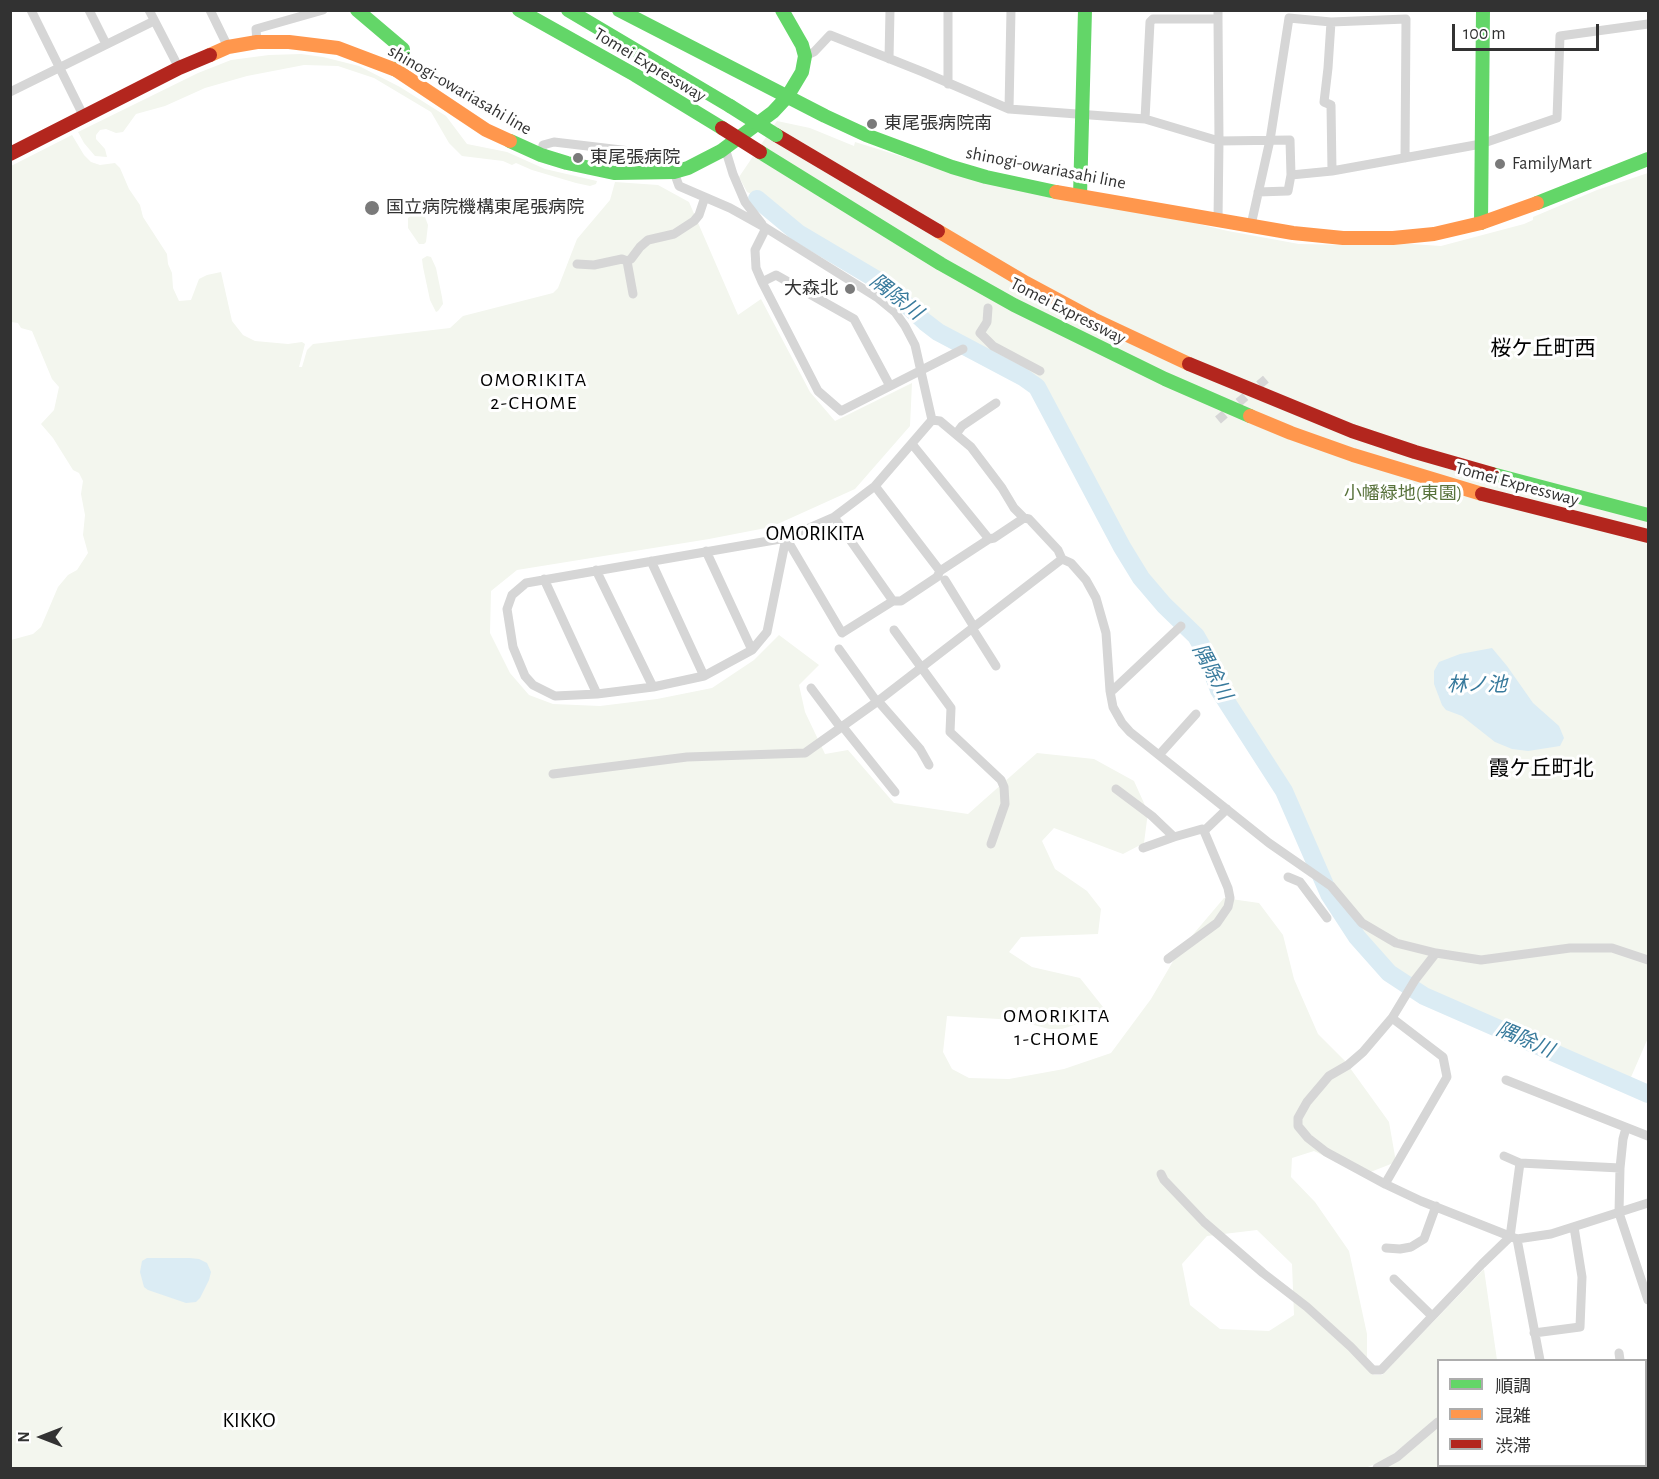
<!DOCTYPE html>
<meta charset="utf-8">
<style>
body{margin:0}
#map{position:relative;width:1659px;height:1479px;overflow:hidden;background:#fff;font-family:"Alegreya Sans","Noto Sans JP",sans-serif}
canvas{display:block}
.frame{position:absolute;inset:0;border:12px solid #323232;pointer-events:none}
.legend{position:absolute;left:1437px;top:1359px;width:210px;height:108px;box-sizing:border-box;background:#fff;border:2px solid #adadad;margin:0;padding:8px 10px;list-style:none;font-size:18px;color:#323232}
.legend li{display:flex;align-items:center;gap:12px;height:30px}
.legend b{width:30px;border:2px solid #adadad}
.north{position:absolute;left:12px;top:1407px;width:60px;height:60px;-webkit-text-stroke:4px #fff;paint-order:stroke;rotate:270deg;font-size:16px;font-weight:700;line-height:24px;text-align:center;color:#323232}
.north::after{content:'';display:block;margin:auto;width:21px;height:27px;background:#323232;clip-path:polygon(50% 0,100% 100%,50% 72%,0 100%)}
.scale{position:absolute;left:1452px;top:24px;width:147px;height:27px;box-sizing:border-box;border:3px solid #323232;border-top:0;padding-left:8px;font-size:18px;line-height:21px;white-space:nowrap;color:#323232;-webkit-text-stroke:4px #fff;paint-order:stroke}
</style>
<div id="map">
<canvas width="1659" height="1479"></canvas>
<div class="frame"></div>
<ul class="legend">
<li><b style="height:8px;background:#63d668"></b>順調</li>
<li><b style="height:8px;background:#ff974d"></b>混雑</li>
<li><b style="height:8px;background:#b3261e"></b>渋滞</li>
</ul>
<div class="north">N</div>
<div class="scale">100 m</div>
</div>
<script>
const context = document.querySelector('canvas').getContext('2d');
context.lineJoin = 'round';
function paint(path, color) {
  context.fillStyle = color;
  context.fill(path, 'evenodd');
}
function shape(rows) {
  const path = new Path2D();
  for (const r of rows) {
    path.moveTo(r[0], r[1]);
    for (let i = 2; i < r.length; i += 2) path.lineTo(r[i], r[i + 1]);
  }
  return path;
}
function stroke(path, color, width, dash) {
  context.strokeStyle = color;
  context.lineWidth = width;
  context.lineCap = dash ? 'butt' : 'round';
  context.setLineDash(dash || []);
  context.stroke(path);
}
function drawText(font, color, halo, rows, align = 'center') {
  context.font = font + ' "Alegreya Sans","Noto Sans JP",sans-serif';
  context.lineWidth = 6;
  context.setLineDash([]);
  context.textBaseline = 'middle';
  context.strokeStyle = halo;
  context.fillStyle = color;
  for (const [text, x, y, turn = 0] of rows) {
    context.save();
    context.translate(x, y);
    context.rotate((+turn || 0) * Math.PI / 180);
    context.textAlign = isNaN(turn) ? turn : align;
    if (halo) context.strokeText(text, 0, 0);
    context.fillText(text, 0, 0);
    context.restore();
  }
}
paint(shape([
 [301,54,323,57,359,66,400,87,446,116,467,144,507,152,545,169,597,181,596,184,590,186,576,183,532,170,516,163,512,165,503,161,462,156,449,143,431,112,374,78,338,66,304,65,247,76,205,88,165,106,136,114,123,132,116,133,106,129,100,130,96,135,96,139,105,149,107,157,95,156,84,143,78,132,198,73,231,60,269,55],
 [777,121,810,128,854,146,855,142,991,184,1135,209,1228,231,1299,244,1347,245,1382,242,1441,246,1524,224,1533,220,1533,217,1597,190,1648,173,1648,1038,1628,1084,1444,1004,1400,980,1359,935,1313,868,1287,797,1219,684,1198,626,1181,622,1164,612,1139,581,1111,534,1028,376,926,319,877,276,799,230,760,198,747,192,739,177],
 [72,135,84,155,91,162,100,165,115,163,120,168,129,189,140,205,143,217,167,254,168,264,172,273,173,288,179,301,191,300,199,279,207,275,221,272,232,321,243,335,255,341,288,344,302,342,305,344,299,367,302,367,307,350,313,344,450,328,463,316,553,293,558,288,577,239,610,200,615,182,658,185,689,202,738,315,761,299,810,392,835,421,912,383,910,426,855,489,771,527,709,539,517,570,491,591,490,633,510,673,529,695,553,704,600,706,657,699,712,688,754,660,779,635,819,665,799,685,805,712,825,754,848,750,894,803,968,814,1037,753,1094,759,1134,781,1148,812,1144,843,1123,854,1054,828,1042,841,1055,869,1087,891,1101,909,1098,934,1021,937,1009,952,1032,967,1080,978,1103,1007,1090,1020,1062,1029,1049,1029,1030,1024,999,1019,947,1016,943,1052,952,1069,969,1078,1009,1079,1064,1069,1111,1053,1151,999,1179,951,1224,898,1259,903,1283,935,1294,979,1318,1034,1345,1061,1389,1122,1396,1162,1368,1173,1343,1165,1314,1151,1292,1158,1291,1177,1315,1202,1349,1251,1367,1334,1367,1368,1374,1375,1382,1375,1484,1269,1497,1360,1438,1360,1438,1419,1384,1461,1365,1468,11,1468,11,640,33,634,41,627,58,587,68,575,77,570,88,553,83,535,85,515,81,494,83,481,79,473,73,470,53,438,41,424,54,410,59,387,52,379,32,331,21,328,18,323,11,322,11,166],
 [1257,1230,1292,1264,1294,1315,1269,1331,1220,1329,1190,1305,1182,1264,1207,1236],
 [415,212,419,212,425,217,428,225,426,242,424,244,419,244,408,228,408,218],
 [427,256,431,257,436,268,442,297,443,304,438,311,436,312,430,300,423,267,422,259],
 [1438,1426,1438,1466,1456,1466,1455,1468,1383,1468]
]), '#f3f6ee');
paint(shape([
 [1492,648,1507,666,1533,703,1559,726,1564,738,1560,746,1528,751,1512,749,1495,742,1462,716,1446,710,1442,705,1434,684,1434,671,1439,662,1460,654],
 [147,1258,190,1258,199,1259,207,1263,211,1272,209,1280,200,1298,196,1302,186,1303,148,1290,144,1287,140,1272,142,1261]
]), '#dbecf4');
stroke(shape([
 [757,199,798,233,884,284,925,322,938,332,1023,377,1037,387,1122,547,1141,578,1164,605,1196,636,1204,650,1219,690,1284,791,1329,894,1357,937,1389,973,1424,996,1648,1094]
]), '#dbecf4', 18);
stroke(shape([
 [1218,420,1266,379]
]), '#d6d6d6', 9, [9, 4.5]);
stroke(shape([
 [31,10,84,117],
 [89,10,106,44],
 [149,10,179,68],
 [210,10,228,47],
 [948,10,948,84],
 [1218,19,1219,141,1218,220],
 [1331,22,1328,68,1324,102,1331,105,1332,171],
 [257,42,256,29,323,10],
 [805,56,814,52,830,35,923,72,1009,109,1145,119,1150,22,1153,19,1218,19,1218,10],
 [889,59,890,10],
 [10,92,154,21],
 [1009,109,1011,10],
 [1145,119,1219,141,1290,140,1291,175,1288,191,1258,192],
 [725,148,733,174,745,202,762,224],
 [541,155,543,145,554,142,655,154,664,159,666,172],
 [674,172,679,186,730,208,766,228,878,298,895,312,905,326,915,345,932,420],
 [1291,175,1332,171,1481,144,1557,118,1560,36,1648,24],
 [1251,225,1270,140,1289,18,1331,22,1406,19,1405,158],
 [766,228,755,250,756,268,762,282,818,391,841,411,963,349],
 [577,264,594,265,622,259,627,261],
 [762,282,776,275,854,319,890,386],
 [633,294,627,261,631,259,640,247,648,240,674,234,694,221,699,215,705,197],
 [988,308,987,322,980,333,993,346,1040,371],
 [932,420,940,421,971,447,1002,488,1014,508,1024,518,1029,519,1058,550,1062,559,1071,563,1086,580,1096,598,1106,633,1110,691,1113,707,1122,723,1130,732,1269,843,1331,886,1362,923,1396,943,1436,953,1481,960,1570,948,1612,948,1648,960],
 [956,434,962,426,996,403],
 [875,486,940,571,989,539,912,444],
 [834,517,893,601],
 [786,538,767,632,752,650,704,676,653,687,597,694,555,696,533,685,525,676,513,647,507,609,512,595,526,583,786,538,834,517,875,486,932,420],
 [786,538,842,633,893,601,901,601,937,577,940,571],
 [989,539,994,538,1024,518],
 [706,551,752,650],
 [651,561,704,676],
 [596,570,653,687],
 [544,579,597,694],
 [945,580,974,627],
 [972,628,996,666],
 [894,630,951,708,950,732,1001,780,1004,787,1005,804,991,844],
 [839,649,877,702],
 [811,688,841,728],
 [1110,691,1113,690,1181,626],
 [878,701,920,749,929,765],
 [843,727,895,792],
 [1159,755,1196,714],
 [553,774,687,757,805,753,878,701,1062,559],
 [1116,789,1152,816,1174,837],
 [1143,848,1174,837,1202,829,1204,831],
 [1288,877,1300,882,1327,918],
 [1168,959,1217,923,1228,907,1230,898,1228,888,1204,831,1227,809],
 [1392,1018,1363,1052,1348,1065,1329,1076,1307,1102,1298,1118,1298,1126,1308,1138,1326,1152,1385,1184,1421,1201,1517,1239,1551,1234,1648,1203],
 [1506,1080,1648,1136],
 [1626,1128,1623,1139,1620,1168,1619,1213,1648,1300],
 [1504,1156,1520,1163],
 [1161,1174,1164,1180,1204,1222,1263,1273,1307,1307,1351,1347,1373,1370,1381,1370,1482,1264,1510,1237,1520,1163,1620,1168],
 [1385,1184,1447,1077,1443,1057,1392,1018,1415,980,1436,953],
 [1517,1239,1540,1360],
 [1386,1248,1400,1249,1411,1247,1424,1239,1436,1206],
 [1394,1279,1432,1316],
 [1534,1333,1580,1327,1582,1277,1574,1227],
 [1619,1353,1620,1360],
 [1647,1372,1648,1379],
 [1377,1468,1397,1457,1438,1422],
 [1457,1468,1458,1466]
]), '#d6d6d6', 9);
stroke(shape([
 [357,10,403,49,403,61,396,70],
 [519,10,635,75,722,128],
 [568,10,730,106],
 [619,10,825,116,866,135,952,167,986,177,1056,192],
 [510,141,541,155,567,163,614,173,674,172,688,168,721,151,773,112,787,97,802,72,805,56,802,45,782,10],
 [760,152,941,264,1014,305,1165,379,1250,416],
 [1080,196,1085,10],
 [1537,203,1648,159],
 [1481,223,1483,10],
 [1492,474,1648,515]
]), '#63d668', 14);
stroke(shape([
 [210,55,228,47,257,42,289,42,338,48,396,70,486,130,510,141],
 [1056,192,1293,233,1343,238,1393,238,1434,234,1481,223,1537,203],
 [938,231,1026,283,1093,319,1189,364],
 [1250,416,1291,433,1353,455,1482,494]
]), '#ff974d', 14);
stroke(shape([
 [776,135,938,231],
 [10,154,179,68,210,55],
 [1189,364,1352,431,1415,452,1492,474],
 [1482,494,1648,536]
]), '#b3261e', 14);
stroke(shape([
 [730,106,776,135]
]), '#63d668', 14);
stroke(shape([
 [722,128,760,152]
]), '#b3261e', 14);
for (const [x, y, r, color] of [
 [872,124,6,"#7a7a7a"],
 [578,158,6,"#7a7a7a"],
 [1500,164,6,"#7a7a7a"],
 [372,208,8,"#7a7a7a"],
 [850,289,6,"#7a7a7a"]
]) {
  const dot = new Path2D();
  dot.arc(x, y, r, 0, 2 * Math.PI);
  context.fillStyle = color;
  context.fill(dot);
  stroke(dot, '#fff', 2);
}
drawText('18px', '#323232', '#fff', [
 ["Tomei Expressway",650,65,31],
 ["shinogi-owariasahi line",460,90,30],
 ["shinogi-owariasahi line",1046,168,11],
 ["Tomei Expressway",1068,311,27],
 ["Tomei Expressway",1517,484,15]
]);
drawText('18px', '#323232', '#fff', [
 ["東尾張病院南",884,124],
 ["東尾張病院",590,158],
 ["FamilyMart",1512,164],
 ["国立病院機構東尾張病院",386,208],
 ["大森北",838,289,"right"]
], 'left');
drawText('18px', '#58723b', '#fff', [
 ["小幡緑地(東園)",1403,494]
]);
drawText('italic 20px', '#387a9c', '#fff', [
 ["隅除川",896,297,38],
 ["隅除川",1212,672,62],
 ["林ノ池",1477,685],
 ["隅除川",1525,1040,23]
]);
context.letterSpacing = '1.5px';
drawText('20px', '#000', '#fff', [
 ["OMORIKITA",534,380],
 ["2-CHOME",534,403],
 ["OMORIKITA",1057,1016],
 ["1-CHOME",1057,1039]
]);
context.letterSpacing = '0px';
drawText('21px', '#000', '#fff', [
 ["桜ケ丘町西",1543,349],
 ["OMORIKITA",815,534],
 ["霞ケ丘町北",1541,769],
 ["KIKKO",249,1421]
]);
</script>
